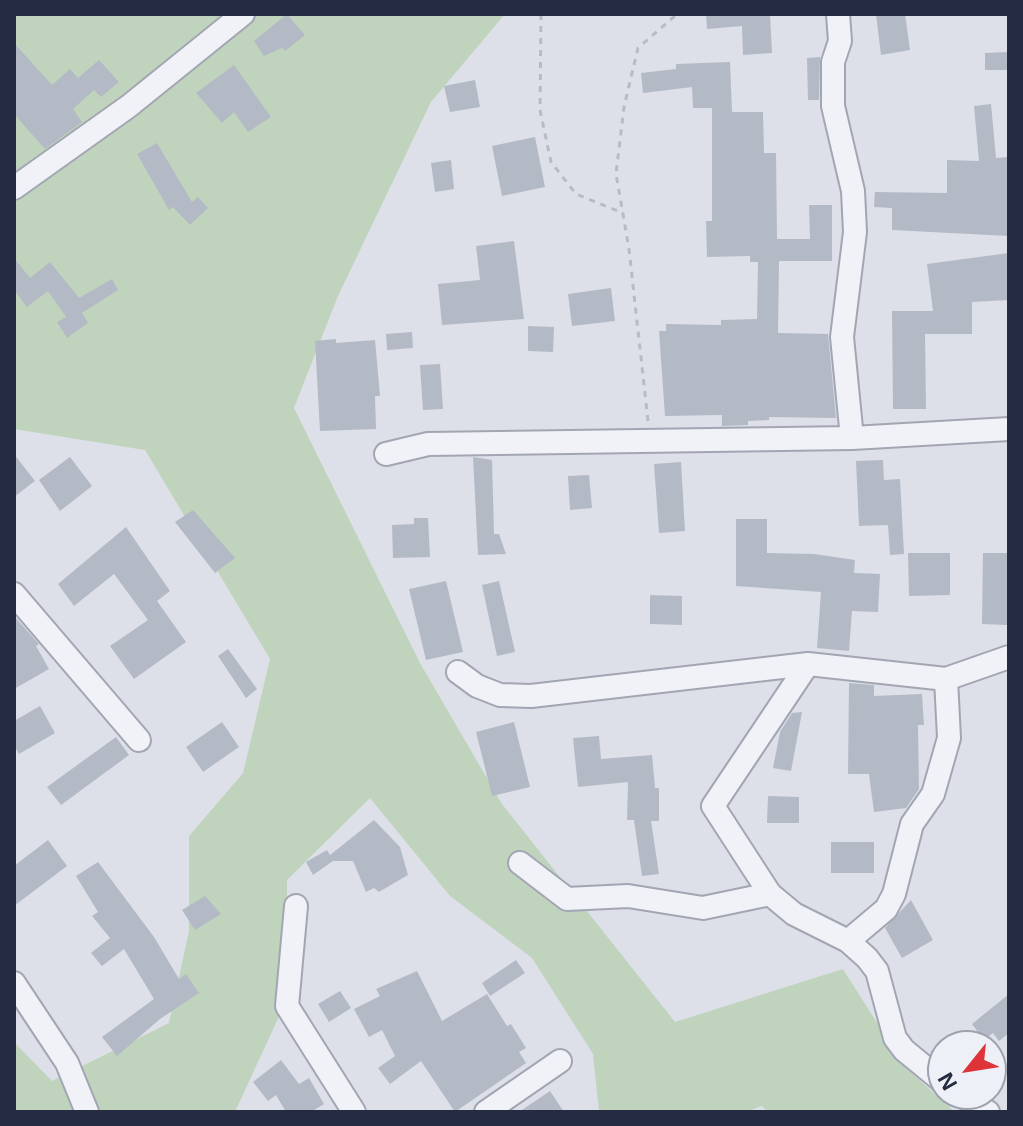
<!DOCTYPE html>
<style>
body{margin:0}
#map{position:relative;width:1023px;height:1126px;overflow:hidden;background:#dde0e9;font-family:Helvetica,sans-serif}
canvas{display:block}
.frame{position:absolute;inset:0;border:16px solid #252c41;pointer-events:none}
.north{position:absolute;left:927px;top:1030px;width:80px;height:80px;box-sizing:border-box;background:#edf0f6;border:2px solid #9da2ae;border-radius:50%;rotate:240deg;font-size:22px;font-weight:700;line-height:32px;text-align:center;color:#252c41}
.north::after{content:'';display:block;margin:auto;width:28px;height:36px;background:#dd3339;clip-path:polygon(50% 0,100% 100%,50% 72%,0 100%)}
</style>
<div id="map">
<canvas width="1023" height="1126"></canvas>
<div class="frame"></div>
<div class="north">N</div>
</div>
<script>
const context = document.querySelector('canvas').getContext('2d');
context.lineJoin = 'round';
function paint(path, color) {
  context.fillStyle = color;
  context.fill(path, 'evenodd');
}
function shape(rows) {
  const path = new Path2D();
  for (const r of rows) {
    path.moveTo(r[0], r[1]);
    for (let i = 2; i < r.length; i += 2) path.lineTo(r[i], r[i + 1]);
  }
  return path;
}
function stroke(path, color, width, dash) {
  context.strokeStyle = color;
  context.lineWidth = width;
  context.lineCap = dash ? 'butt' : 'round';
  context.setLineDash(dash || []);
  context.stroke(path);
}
paint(shape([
 [14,14,505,14,431,102,338,296,294,408,420,663,502,804,675,1022,843,969,905,1067,955,1112,768,1112,762,1106,746,1112,599,1112,593,1054,532,958,450,896,370,798,287,880,287,999,235,1112,14,1112,14,1042,52,1081,169,1023,189,931,189,836,243,773,270,659,145,450,14,429]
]), '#c0d4bd');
paint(shape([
 [287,14,305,35,285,51,282,48,264,56,254,41],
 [706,14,770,14,772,53,743,55,742,26,707,29],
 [876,14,905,14,910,50,881,55],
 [14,43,52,85,70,69,78,78,99,60,119,82,101,97,94,90,73,109,82,122,45,149,14,114],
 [1009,52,1009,70,985,70,985,53],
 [820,57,819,100,808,100,807,58],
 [730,62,732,112,763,112,764,153,776,153,777,239,810,239,809,205,832,205,832,261,779,261,778,333,828,334,836,418,769,417,769,420,748,421,748,425,722,426,722,415,665,416,659,331,666,331,666,324,721,325,721,320,757,319,758,262,750,262,750,256,707,257,706,221,712,221,712,108,693,108,692,87,643,93,641,73,676,69,676,64],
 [234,65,271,117,248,132,234,112,222,123,196,93],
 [475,80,480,107,450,112,444,86],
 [991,104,996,158,1009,157,1009,236,892,230,892,208,874,207,875,192,947,193,947,160,979,161,974,106],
 [535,137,545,187,502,196,492,146],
 [157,143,192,202,198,197,208,208,190,225,173,207,169,210,137,154],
 [451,160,454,189,435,192,431,163],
 [514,241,524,319,442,325,438,284,480,280,476,246],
 [1009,253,1009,300,972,302,972,334,925,334,926,409,893,409,892,311,933,311,927,264],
 [14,258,30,278,50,262,79,298,112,279,118,290,82,313,88,323,67,338,57,322,66,317,48,291,27,307,14,290],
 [611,288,615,321,572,326,568,294],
 [528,326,554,327,553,352,528,351],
 [412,332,413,348,387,350,386,334],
 [336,339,336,343,375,340,380,396,375,396,376,429,320,431,315,341],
 [440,364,443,409,423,410,420,365],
 [14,454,35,481,14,497],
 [70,457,92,486,60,511,39,480],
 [473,457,492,460,494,534,499,534,506,554,478,555],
 [883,460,884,480,900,479,904,554,890,555,888,525,859,526,856,461],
 [681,462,685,531,659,533,654,464],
 [589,475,592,508,570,510,568,476],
 [193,510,235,558,215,573,175,522],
 [414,518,428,518,430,557,393,558,392,525,414,524],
 [736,519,767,519,767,553,814,554,855,560,854,573,880,574,878,612,852,611,849,651,817,648,821,592,736,586],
 [126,527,170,591,157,601,186,642,134,679,110,646,148,620,114,574,74,606,58,584],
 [908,553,950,553,950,595,909,596],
 [983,553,1007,553,1007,625,982,624],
 [446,581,463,652,426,660,409,589],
 [499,581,515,652,497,656,482,585],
 [650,595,682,596,682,625,650,624],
 [14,616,39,644,36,646,49,669,14,689],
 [228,649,257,689,246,698,218,656],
 [849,683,874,685,874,696,922,694,924,725,918,725,919,789,906,808,874,812,869,774,848,774],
 [40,706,55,733,19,754,14,745,14,721],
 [802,712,791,771,773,768,780,732,792,713],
 [222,722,239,747,203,772,186,747],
 [514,722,530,787,492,796,476,732],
 [599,736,601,759,652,755,655,788,659,788,659,821,651,821,659,874,642,876,634,820,627,820,628,782,578,787,573,738],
 [116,737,129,755,61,805,47,787],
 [768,796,799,797,799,823,767,823],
 [374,820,400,847,408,875,379,892,374,888,366,892,353,861,333,861,313,875,306,862,327,850,330,855],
 [48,840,67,866,14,906,14,866],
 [831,842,874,842,874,873,831,873],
 [98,862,154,937,179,979,186,974,199,993,160,1019,117,1056,102,1037,154,999,124,949,102,966,91,953,110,938,92,916,98,912,76,876],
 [205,896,221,914,195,930,182,910],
 [911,900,933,940,902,958,885,928],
 [516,960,525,973,490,996,482,983],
 [417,971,442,1021,487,994,507,1026,511,1024,526,1048,519,1052,526,1063,455,1112,421,1061,390,1084,378,1068,395,1056,382,1030,369,1037,354,1009,380,996,376,989],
 [340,991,351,1008,329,1022,318,1004],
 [1009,994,1009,1033,999,1041,993,1033,984,1040,972,1024],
 [281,1060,299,1084,309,1078,324,1104,311,1112,286,1112,276,1095,268,1101,253,1082],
 [550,1091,564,1112,519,1112]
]), '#b4b9c6');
const minor = shape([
 [838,14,840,41,833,62,833,106,853,191,855,232,842,337,852,438],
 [14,188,129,106,243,14],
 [386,454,428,444,852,438,1009,429],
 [14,594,139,740],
 [808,664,713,806,770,894,794,914,848,941,867,958,877,971,895,1038,904,1050,943,1082],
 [458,672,477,686,500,695,531,696,808,664,946,679,1009,657],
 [520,863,567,899,628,896,703,908,770,894],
 [296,906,287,1006,354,1112],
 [848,941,886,909,894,894,912,824,933,794,949,738,946,679],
 [14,983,67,1063,87,1112],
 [959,1094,988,1112],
 [486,1112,560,1061]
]);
stroke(minor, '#a2a6b3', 26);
stroke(shape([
 [541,14,540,110,551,162,576,194,623,213],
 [648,421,629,249,616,174,624,107,638,48,676,15]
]), '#b7bbc4', 3, [6, 6]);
stroke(minor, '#f0f2f7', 22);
</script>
